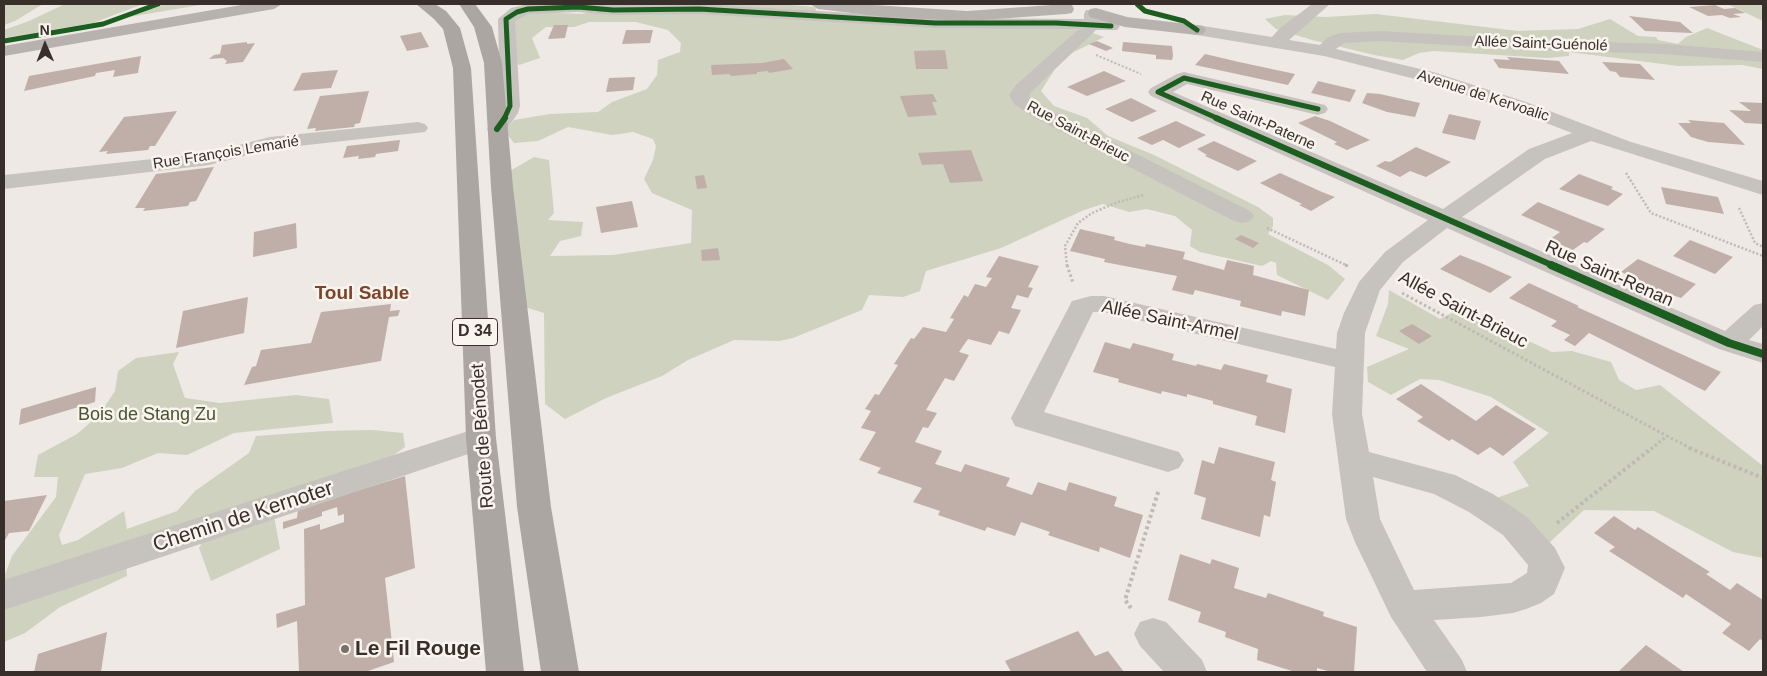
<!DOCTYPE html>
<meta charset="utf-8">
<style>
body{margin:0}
#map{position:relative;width:1767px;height:676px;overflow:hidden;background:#eee9e4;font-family:Arial,sans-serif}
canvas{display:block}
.frame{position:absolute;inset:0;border:5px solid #382f2b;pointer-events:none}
.north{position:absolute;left:20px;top:20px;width:50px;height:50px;-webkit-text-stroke:4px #f9f4ed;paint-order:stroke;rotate:359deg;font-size:14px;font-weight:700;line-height:20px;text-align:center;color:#382f2b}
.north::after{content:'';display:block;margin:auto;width:18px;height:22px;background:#382f2b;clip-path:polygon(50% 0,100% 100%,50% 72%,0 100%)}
</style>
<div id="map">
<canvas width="1767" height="676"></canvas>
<div class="frame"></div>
<div class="north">N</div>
</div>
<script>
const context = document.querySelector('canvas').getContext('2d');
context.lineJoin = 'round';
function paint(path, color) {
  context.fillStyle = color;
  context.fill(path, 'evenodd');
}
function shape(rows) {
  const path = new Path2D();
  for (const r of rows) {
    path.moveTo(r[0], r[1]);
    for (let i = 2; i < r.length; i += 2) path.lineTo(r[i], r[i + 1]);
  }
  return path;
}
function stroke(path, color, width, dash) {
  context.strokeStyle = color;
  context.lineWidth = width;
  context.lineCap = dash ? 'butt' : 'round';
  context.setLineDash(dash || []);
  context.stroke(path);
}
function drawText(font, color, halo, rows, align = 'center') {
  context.font = font + ' Arial,sans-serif';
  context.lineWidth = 5;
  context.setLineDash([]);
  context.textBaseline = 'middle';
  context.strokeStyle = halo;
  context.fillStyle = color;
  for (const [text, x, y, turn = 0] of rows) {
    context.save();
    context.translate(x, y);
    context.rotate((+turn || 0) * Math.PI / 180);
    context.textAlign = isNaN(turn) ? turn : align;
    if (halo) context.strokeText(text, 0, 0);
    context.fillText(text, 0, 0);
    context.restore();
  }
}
paint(shape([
 [4,4,43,4,15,21,4,25],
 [65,4,143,4,93,23,4,38,4,30,29,21],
 [165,4,206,4,129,17],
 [597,4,778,4,815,7,817,13,1006,20,1031,19,1047,24,1087,31,1104,37,1072,53,1055,69,1041,91,1054,106,1087,118,1108,136,1154,155,1258,207,1273,218,1273,226,1268,234,1328,265,1345,279,1328,300,1277,275,1276,263,1271,261,1262,266,1200,252,1190,246,1192,230,1175,216,1147,209,1129,212,1103,204,1084,210,1001,248,926,271,920,291,903,297,869,295,862,310,793,338,779,341,734,340,688,360,662,376,606,398,565,419,545,404,544,313,525,307,510,171,534,157,549,160,554,213,548,220,583,222,581,236,560,241,550,256,613,255,691,243,692,210,652,193,644,179,653,160,656,146,653,139,633,132,612,135,568,127,538,141,514,143,505,131,514,120,550,114,598,112,612,102,647,89,657,75,658,60,680,52,681,43,668,30,636,22,589,22,574,27,546,27,532,38,540,58,519,65,514,60,510,19,530,12,582,14,608,8],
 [1727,4,1763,4,1763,21],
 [1376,14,1518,31,1578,29,1610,19,1638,36,1656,37,1658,40,1678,44,1686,37,1707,28,1763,50,1763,69,1742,65,1678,66,1569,52,1569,56,1547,58,1434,51,1419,53,1403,60,1374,55,1312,40,1276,29,1265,19,1285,15,1326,17],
 [1389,290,1440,319,1454,312,1486,321,1552,352,1572,351,1611,362,1619,380,1636,390,1660,385,1763,466,1763,558,1733,552,1654,511,1584,510,1548,544,1494,499,1529,486,1513,462,1549,433,1491,397,1439,380,1420,379,1391,395,1368,382,1367,367,1409,349,1376,336,1388,304],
 [179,352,173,364,185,398,220,403,296,395,329,399,333,423,234,433,187,455,158,453,122,468,85,474,59,535,62,545,78,540,124,511,127,529,177,511,195,491,249,453,256,436,326,431,372,430,403,433,405,447,378,466,272,505,280,549,211,581,199,548,217,516,124,544,127,576,60,607,25,633,4,642,4,577,12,556,56,497,58,477,34,477,38,455,77,434,99,415,115,391,118,371,136,358]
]), '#ced2bf');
paint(shape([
 [1715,5,1724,9,1735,8,1745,13,1733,14,1741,17,1730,18,1722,15,1708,16,1689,7],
 [1629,16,1680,22,1693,33,1645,31],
 [554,25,568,25,565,38,548,39],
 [626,30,653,30,650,43,622,44],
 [421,32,429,47,407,51,400,36],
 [1097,41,1113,48,1106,51,1089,44],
 [247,42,247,44,255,43,243,62,225,64,227,61,223,58,209,59,214,55,220,54,222,45],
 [1123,42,1172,46,1173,56,1172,60,1156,59,1156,55,1122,51],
 [945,50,948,69,916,69,914,51],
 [1205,54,1239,62,1295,74,1288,85,1195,65],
 [141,56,138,73,113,77,115,70,96,73,95,76,24,91,29,76],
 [1507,57,1559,61,1569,74,1499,68,1493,59,1510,60],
 [784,59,793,69,769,73,768,71,757,72,757,74,730,76,730,74,712,75,711,65,762,63],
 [1602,62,1640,64,1655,80,1620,77,1616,72,1610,71],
 [338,70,331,88,293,91,302,73],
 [1104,71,1126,81,1087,96,1067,87],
 [635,77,633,90,606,92,609,78],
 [1318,81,1356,90,1350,102,1311,93],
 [369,91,360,123,355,124,354,127,315,131,316,128,307,129,320,96],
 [1367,93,1380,94,1420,103,1415,117,1387,112,1362,103],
 [933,94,937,102,932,102,937,115,908,117,900,96],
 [1131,98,1157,111,1132,122,1105,109],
 [1739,102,1763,103,1763,124,1745,123,1729,110,1751,111],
 [177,111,155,146,150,146,148,150,106,154,108,151,99,152,124,117],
 [1449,114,1481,121,1475,140,1442,133],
 [1315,116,1330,121,1370,140,1347,150,1334,144,1337,142,1298,123],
 [1688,120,1724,123,1745,145,1708,142,1691,137,1678,123,1691,123],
 [1176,121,1206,135,1179,148,1163,140,1152,145,1137,138],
 [400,140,398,151,376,154,375,157,358,159,359,156,343,158,347,146],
 [1214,141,1257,161,1238,171,1205,156,1207,155,1197,149],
 [1416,147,1451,162,1426,177,1410,171,1400,177,1376,166,1385,161,1390,162],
 [971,150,983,181,950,183,943,164,922,165,918,153],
 [214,167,196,201,190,202,188,206,143,211,145,208,135,208,156,174],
 [1280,173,1322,192,1335,197,1311,211,1299,205,1302,204,1260,183],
 [1579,174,1613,187,1611,189,1623,194,1608,206,1559,189],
 [704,175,707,188,697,189,695,176],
 [1661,187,1718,197,1724,214,1666,204],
 [632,201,638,227,601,233,596,207],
 [1538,202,1605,229,1587,243,1584,242,1573,250,1549,240,1560,232,1521,215],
 [296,223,297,248,253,257,254,232],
 [1080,229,1115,237,1114,240,1130,244,1145,247,1146,244,1185,252,1183,259,1224,270,1227,260,1254,266,1253,275,1309,290,1305,316,1282,311,1281,316,1240,306,1241,301,1195,290,1193,295,1172,290,1177,276,1104,262,1105,259,1070,251],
 [1241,235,1259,243,1253,248,1235,239],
 [1690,240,1733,257,1715,274,1673,256],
 [718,248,720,260,702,261,701,250],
 [1460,255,1483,264,1512,277,1490,293,1440,269],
 [999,256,1039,266,1028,287,1033,288,1028,298,1017,295,1011,308,1021,310,1009,334,999,331,991,345,968,339,959,352,969,355,954,381,945,378,926,410,937,413,928,428,923,427,915,442,942,451,935,464,961,472,965,464,1010,478,1006,486,1032,495,1038,482,1066,491,1069,482,1117,497,1114,506,1143,515,1130,558,1100,547,1099,552,1048,535,1050,532,1021,522,1015,536,987,527,985,531,938,515,940,511,913,502,922,488,877,473,881,468,859,460,876,432,861,428,871,411,865,409,875,394,879,395,898,365,894,364,911,338,914,339,923,327,946,332,954,319,950,318,964,295,968,297,975,284,986,287,992,278,986,277],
 [1638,259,1696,284,1681,298,1672,295,1667,299,1635,285,1640,280,1621,272],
 [1529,283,1579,306,1577,307,1721,372,1705,391,1589,333,1575,346,1564,340,1570,335,1551,326,1557,321,1509,298],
 [248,297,244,333,176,348,183,311],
 [391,304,390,311,400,310,398,316,389,317,381,361,244,385,252,367,256,366,261,350,311,343,321,312],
 [1412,324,1432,336,1419,344,1399,331],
 [1105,342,1130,349,1133,343,1152,348,1174,354,1172,360,1196,366,1197,364,1221,370,1224,364,1268,375,1266,382,1292,389,1285,433,1255,425,1257,416,1213,404,1213,401,1187,394,1187,397,1162,391,1161,394,1118,382,1119,379,1093,372],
 [1421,384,1476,421,1496,405,1536,429,1503,456,1490,447,1478,455,1452,439,1449,441,1417,421,1423,417,1396,399],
 [96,387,95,402,19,425,21,409],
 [1219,447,1275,462,1271,480,1276,482,1270,517,1264,515,1260,537,1201,519,1206,498,1194,494,1202,460,1214,464],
 [405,476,415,568,385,578,394,662,365,672,299,672,297,621,277,628,276,614,305,605,304,529,320,524,320,530,344,522,344,514,338,516,337,507,322,512,322,516,283,529,283,522,297,518,298,509],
 [47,495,29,531,9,533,4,542,4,501],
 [1614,516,1635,530,1638,527,1710,572,1706,574,1730,590,1737,583,1763,600,1763,641,1760,639,1749,651,1722,633,1731,624,1686,594,1683,598,1609,551,1615,547,1594,533],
 [1180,554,1210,564,1212,559,1239,568,1234,588,1266,598,1268,593,1324,612,1323,616,1357,627,1354,672,1331,672,1317,668,1317,672,1295,672,1257,660,1258,649,1225,637,1226,632,1198,622,1201,612,1168,600],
 [1078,631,1095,656,1108,651,1124,672,1011,672,1005,661],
 [107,632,101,672,34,672,38,654],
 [1646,645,1684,672,1618,672]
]), '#c0afa8');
stroke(shape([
 [1096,55,1141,74]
]), '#bfbab5', 2, [2, 2]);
stroke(shape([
 [1626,173,1651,213,1763,256],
 [1739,208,1755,243,1763,247],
 [1267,228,1348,266],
 [1067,266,1065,246,1078,223,1092,213,1118,202,1144,195]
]), '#bfbab5', 2.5, [2, 2]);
stroke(shape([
 [1067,265,1073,283],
 [1345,265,1348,266],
 [1402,293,1667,436],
 [1651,449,1667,436,1692,449]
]), '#bfbab5', 3, [2.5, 2.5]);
stroke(shape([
 [1689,448,1763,478],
 [1557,523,1652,448],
 [1131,608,1125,600,1159,489]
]), '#bfbab5', 4, [3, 3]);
paint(shape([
 [528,4,699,4,935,18,1084,19,1084,14,1086,10,1098,10,1101,20,1117,22,1120,26,1117,30,1096,30,1030,93,1029,97,1049,110,1250,211,1254,216,1250,221,1242,223,1234,221,1035,118,1014,104,1009,95,1016,85,1079,29,935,28,699,14,613,15,578,12,529,14,515,21,520,106,518,113,504,133,497,135,490,133,487,129,500,106,498,19,511,8,528,4],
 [1312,4,1330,4,1289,40,1320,45,1328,37,1341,33,1380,31,1535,40,1665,44,1763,52,1763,62,1665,54,1535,50,1380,41,1344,43,1336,49,1433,72,1526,102,1631,142,1763,181,1763,195,1591,141,1545,159,1462,217,1725,331,1754,305,1763,303,1763,326,1749,340,1763,344,1763,363,1719,349,1447,228,1403,262,1380,290,1365,333,1362,414,1369,452,1455,475,1493,494,1527,517,1555,548,1565,568,1554,594,1541,603,1526,609,1513,613,1481,617,1434,620,1462,660,1467,672,1427,672,1391,617,1355,542,1346,519,1332,414,1335,367,1104,312,1093,312,1044,412,1179,452,1184,460,1179,468,1168,472,1015,426,1011,418,1072,301,1091,296,1104,296,1336,349,1337,333,1344,313,1359,282,1385,252,1428,220,1151,96,1148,92,1151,88,1177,74,1184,72,1325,105,1328,109,1325,113,1318,115,1187,84,1173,92,1443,209,1529,149,1572,133,1512,110,1419,80,1324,56,1197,35,1191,34,1188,30,1191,26,1197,25,1272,37,1279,29,1312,4],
 [1373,477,1434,494,1469,512,1503,535,1528,565,1527,573,1511,583,1414,590,1380,519,1373,477],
 [418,122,425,124,428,128,425,132,271,149,209,165,4,189,4,175,208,153,270,137,418,122],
 [481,427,492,430,496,438,492,446,4,610,4,580,481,427],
 [1153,618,1166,622,1202,660,1207,672,1164,672,1140,646,1134,634,1140,622,1153,618]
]), '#c6c2bd');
paint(shape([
 [247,4,282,4,274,9,4,56,4,46,247,4],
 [810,4,858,4,967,11,1066,4,1072,5,1074,9,1072,13,1066,14,967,21,886,17,818,9,810,4],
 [1096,8,1127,17,1197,25,1203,26,1206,30,1203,34,1197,35,1125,27,1090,17,1088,13,1090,9,1096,8]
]), '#b7b2ae');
paint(shape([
 [416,4,435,4,446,11,460,28,471,68,496,438,524,672,486,672,466,438,453,68,443,29,434,19,416,4],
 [459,4,475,4,492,27,502,63,513,187,551,507,579,672,541,672,517,507,491,187,484,63,474,27,459,4]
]), '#aba6a2');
stroke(shape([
 [1137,4,1145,11,1184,21,1197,30],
 [4,41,103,24,158,4],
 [504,119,510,106,506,19,517,12,528,9,578,7,613,10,699,9,935,23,1056,23,1111,26],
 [1219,119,1158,92,1184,78,1318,109]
]), '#1b5e20', 5);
stroke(shape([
 [1216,118,1554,266],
 [497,129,505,118]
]), '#1b5e20', 6);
stroke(shape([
 [1551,265,1729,343,1763,354]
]), '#1b5e20', 8);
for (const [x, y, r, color] of [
 [345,649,5,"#78706c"]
]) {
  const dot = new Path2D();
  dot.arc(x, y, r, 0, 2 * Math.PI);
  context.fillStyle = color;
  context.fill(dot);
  stroke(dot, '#f9f4ed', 2);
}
drawText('15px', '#382f2b', '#f9f4ed', [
 ["Allée Saint-Guénolé",1541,44,2],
 ["Avenue de Kervoalic",1483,96,18],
 ["Rue Saint-Paterne",1258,121,24],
 ["Rue Saint-Brieuc",1078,132,28],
 ["Rue François Lemarié",226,153,-9]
]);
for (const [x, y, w] of [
 [475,332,45]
]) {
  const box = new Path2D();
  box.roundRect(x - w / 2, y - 13.5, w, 27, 4);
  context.fillStyle = '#f9f4ed';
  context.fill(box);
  stroke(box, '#382f2b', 1);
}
drawText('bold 16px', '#382f2b', null, [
 ["D 34",475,332]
]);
drawText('18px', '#382f2b', '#f9f4ed', [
 ["Rue Saint-Renan",1609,274,24],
 ["Allée Saint-Brieuc",1463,310,28],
 ["Allée Saint-Armel",1170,321,12],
 ["Route de Bénodet",483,436,-94]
]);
drawText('18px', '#465431', '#f9f4ed', [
 ["Bois de Stang Zu",147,415]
]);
drawText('bold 19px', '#7f422b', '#f9f4ed', [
 ["Toul Sable",362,294]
]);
drawText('21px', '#382f2b', '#f9f4ed', [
 ["Chemin de Kernoter",243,517,-18]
]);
drawText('bold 21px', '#382f2b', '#f9f4ed', [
 ["Le Fil Rouge",355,649]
], 'left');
</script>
